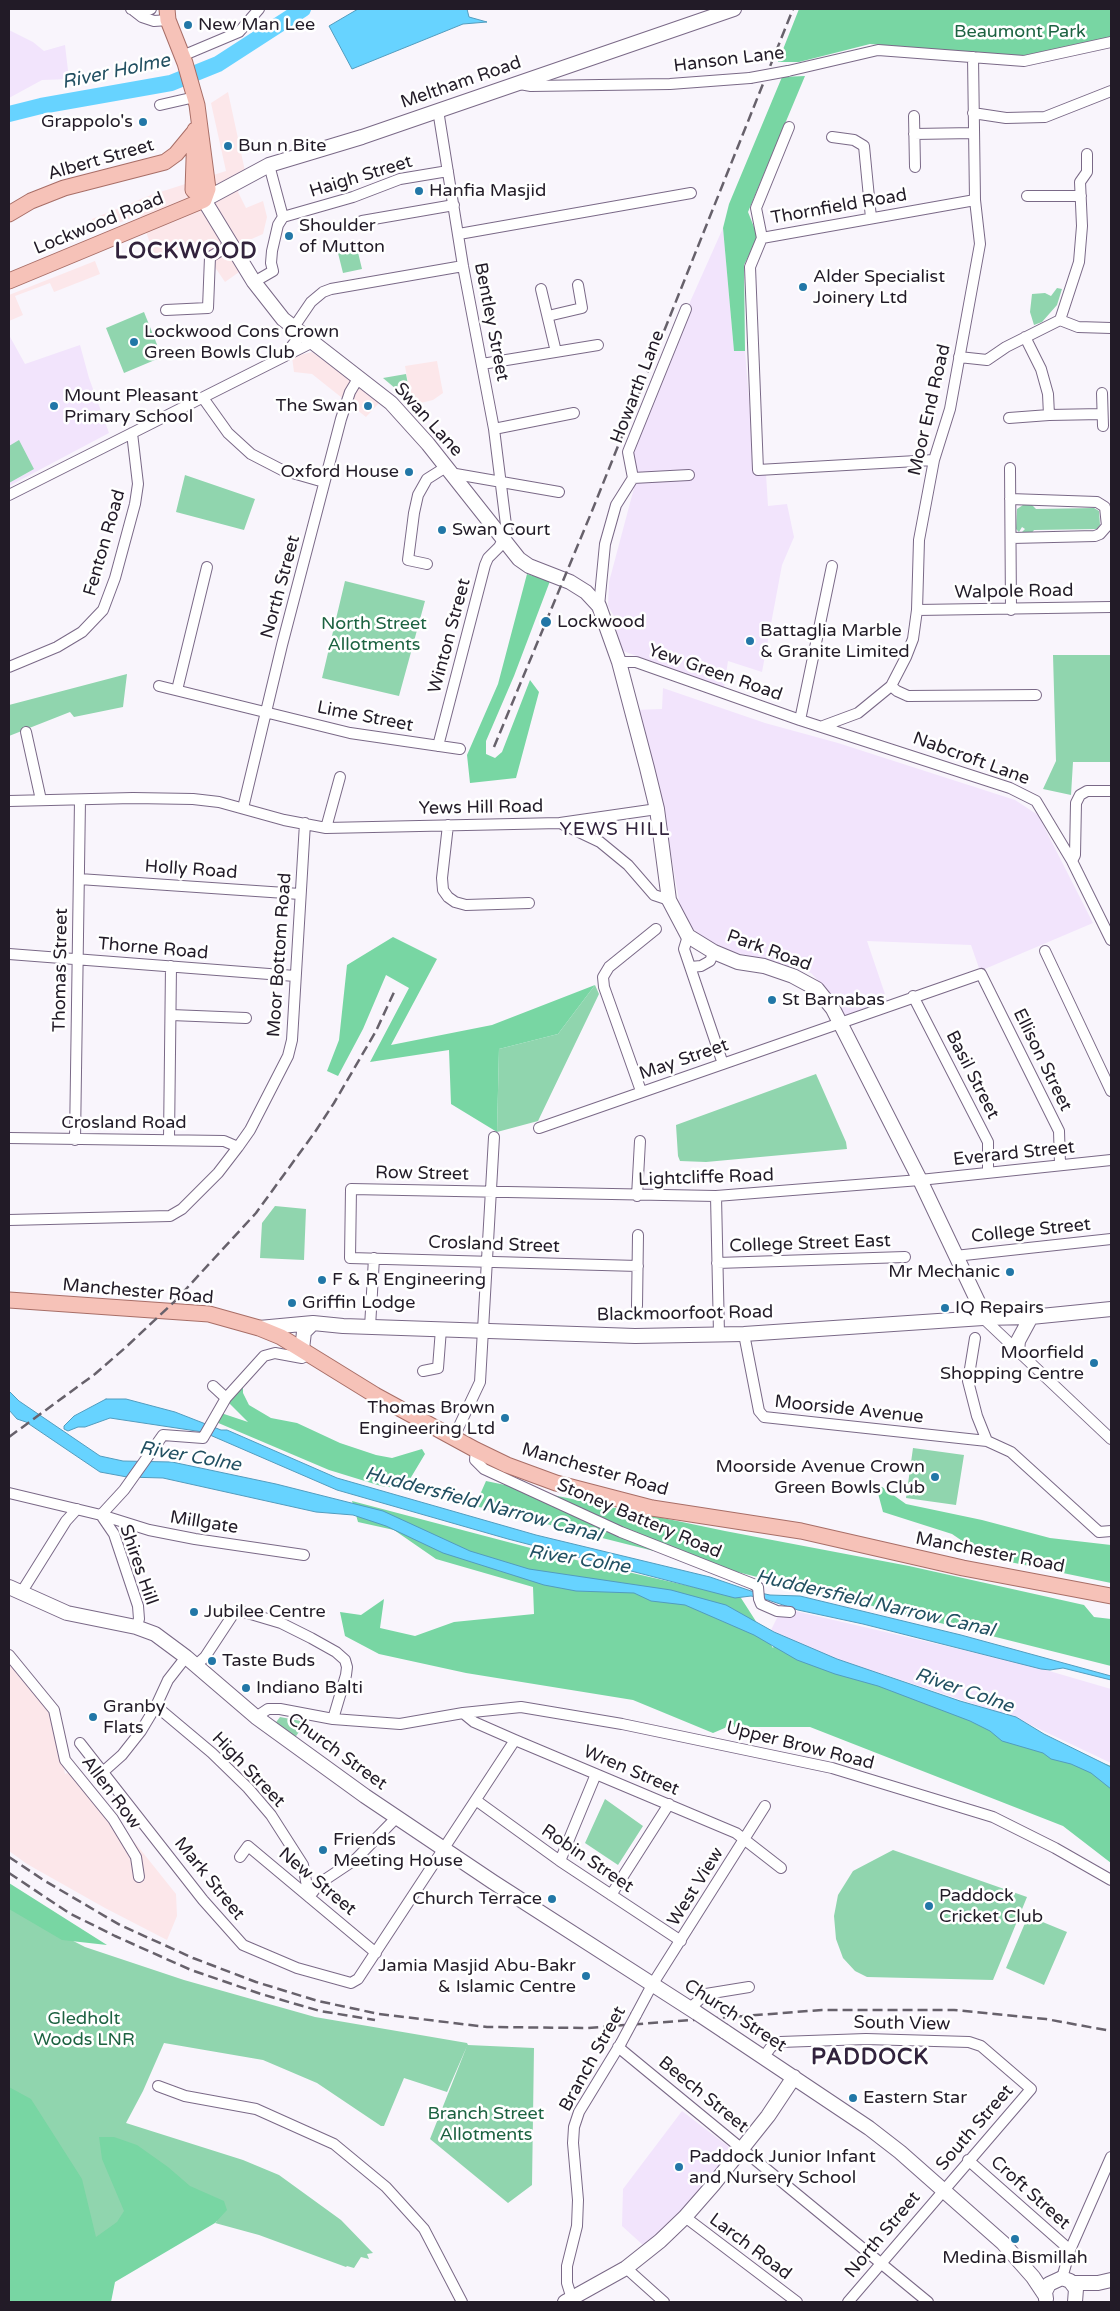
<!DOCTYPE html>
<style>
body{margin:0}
#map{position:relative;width:1120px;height:2311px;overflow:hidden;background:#f9f5fc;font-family:"Varela Round",sans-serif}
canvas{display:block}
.frame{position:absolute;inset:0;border:10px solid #221b27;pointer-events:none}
</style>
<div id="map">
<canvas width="1120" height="2311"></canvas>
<div class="frame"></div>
</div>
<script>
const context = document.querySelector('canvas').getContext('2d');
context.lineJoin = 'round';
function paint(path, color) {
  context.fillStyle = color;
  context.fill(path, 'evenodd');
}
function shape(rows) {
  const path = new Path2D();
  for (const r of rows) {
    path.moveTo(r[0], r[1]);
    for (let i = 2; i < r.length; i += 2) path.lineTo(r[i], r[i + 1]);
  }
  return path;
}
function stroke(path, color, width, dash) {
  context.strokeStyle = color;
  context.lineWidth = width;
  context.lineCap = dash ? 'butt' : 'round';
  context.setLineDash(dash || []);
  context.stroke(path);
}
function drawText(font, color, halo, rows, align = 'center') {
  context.font = font + ' "Varela Round",sans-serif';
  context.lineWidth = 5;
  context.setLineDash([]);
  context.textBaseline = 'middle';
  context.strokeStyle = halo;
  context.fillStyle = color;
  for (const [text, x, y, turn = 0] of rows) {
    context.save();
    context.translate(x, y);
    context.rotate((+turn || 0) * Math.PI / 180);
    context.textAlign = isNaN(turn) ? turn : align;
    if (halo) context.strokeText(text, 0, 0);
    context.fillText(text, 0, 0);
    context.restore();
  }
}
paint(shape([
 [228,92,245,171,238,192,246,208,263,201,267,217,263,234,238,245,242,270,225,282,202,248,180,249,155,257,140,215,96,231,92,219,151,195,226,171,211,103],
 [95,261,100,274,54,292,50,283,15,296,23,315,9,321,9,295],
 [312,352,380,402,366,417,312,374,294,372,292,357],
 [437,361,443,393,433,400,412,405,405,366],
 [9,1656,54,1710,65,1774,76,1769,176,1894,177,1916,167,1940,105,1908,27,1864,9,1851]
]), '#fce7ea');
paint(shape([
 [9,30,33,42,44,51,65,45,69,79,42,80,9,98],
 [723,228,734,350,745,351,755,474,766,474,768,506,787,504,794,537,782,565,762,672,728,661,724,688,623,651,617,633,615,618,608,606,609,582,634,488,631,449,690,302],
 [9,335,25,364,80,345,89,378,109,433,9,486],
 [663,688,765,723,838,743,1015,800,1038,815,1093,923,980,971,971,945,867,941,887,1000,842,1017,827,990,811,973,730,951,708,942,692,928,680,906,659,787,634,710,662,709],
 [782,1608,1032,1666,1111,1689,1111,1763,1016,1718,883,1674,880,1677,783,1637,771,1630],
 [682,2111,733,2150,706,2184,666,2227,644,2246,622,2226,623,2189]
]), '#f2e4fc');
paint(shape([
 [355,240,362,269,343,273,336,245],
 [1057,288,1062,289,1057,305,1042,322,1034,325,1030,312,1032,294,1045,293,1051,296],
 [144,312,162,357,124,373,106,328],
 [406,374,412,405,409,406,396,389,383,378],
 [19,440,34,469,9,483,9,446],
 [185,475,255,499,244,530,176,512],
 [1023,505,1032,505,1036,509,1094,508,1099,511,1100,525,1097,529,1034,530,1031,534,1021,533,1025,529,1022,527,1019,532,1016,529,1017,509],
 [345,581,425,601,399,696,322,678],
 [1053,655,1111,655,1111,762,1073,762,1071,795,1043,789,1056,761],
 [127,674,123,707,74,717,70,712,9,736,9,705],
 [595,985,599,994,538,1121,497,1132,499,1049,558,1034],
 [816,1074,846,1142,847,1149,706,1162,680,1161,678,1156,676,1125],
 [275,1206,306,1209,304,1260,260,1258,262,1223],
 [913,1448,964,1455,956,1505,906,1498],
 [280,1717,306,1722,294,1739,274,1725],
 [605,1799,643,1826,618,1865,585,1843],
 [893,1850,1027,1897,993,1980,867,1977,855,1971,843,1958,836,1939,834,1916,838,1895,853,1871],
 [9,1908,85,1947,184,1980,315,2017,467,2043,468,2045,534,2048,532,2185,508,2203,430,2139,467,2046,447,2092,404,2078,384,2126,381,2126,317,2083,263,2060,164,2043,143,2091,126,2123,243,2160,279,2175,341,2220,373,2253,367,2254,369,2259,361,2257,354,2268,347,2266,346,2267,259,2235,215,2223,217,2221,9,2302],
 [1028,1916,1067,1932,1044,1985,1006,1968]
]), '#90d5ae');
paint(shape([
 [799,9,1111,9,1111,37,1022,56,870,44,799,62,778,62],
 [805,76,748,212,758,237,744,265,745,351,734,351,723,228,729,204,782,77],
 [527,574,550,581,514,676,486,741,486,754,495,758,502,752,530,680,539,692,516,778,470,783,467,755,498,684],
 [393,937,437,959,391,1045,492,1025,595,985,558,1034,499,1049,497,1132,451,1104,449,1050,370,1062,409,988,386,975,363,1029,338,1076,327,1071,339,1040,347,965],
 [243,1384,243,1393,249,1405,271,1418,297,1423,340,1443,376,1455,392,1458,422,1449,425,1454,404,1489,381,1486,329,1470,216,1422,221,1413,248,1422,228,1402],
 [486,1481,725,1531,909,1566,1084,1605,1094,1617,1111,1619,1111,1666,475,1506],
 [875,1482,906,1504,982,1520,1050,1538,1111,1545,1111,1583,986,1557,952,1534,883,1512],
 [352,1501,580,1561,741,1598,773,1648,775,1644,1111,1766,1111,1863,1063,1826,810,1727,734,1727,734,1724,713,1733,633,1700,466,1673,379,1654,345,1636,340,1612,361,1615,384,1599,380,1628,415,1636,454,1622,534,1614,533,1587,436,1559,394,1530,358,1522],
 [9,1883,107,1945,62,1940,9,1909],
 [9,2087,31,2099,82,2179,96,2237,117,2222,124,2211,102,2159,99,2137,114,2137,137,2145,168,2167,190,2186,224,2201,227,2210,215,2223,115,2282,111,2302,9,2302]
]), '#78d6a3');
const water = shape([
 [358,9,467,9,469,17,487,22,463,24,352,69,329,26,358,9],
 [9,1391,19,1401,100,1456,123,1461,172,1462,276,1484,383,1511,470,1551,529,1569,671,1590,726,1605,774,1632,837,1659,960,1701,1016,1717,1044,1734,1111,1767,1111,1789,1091,1773,1071,1764,1051,1759,1043,1753,1002,1741,990,1731,970,1721,878,1686,835,1674,797,1660,754,1635,685,1605,651,1601,634,1593,576,1591,544,1585,443,1553,386,1526,353,1515,316,1512,163,1478,127,1477,100,1472,26,1422,17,1419,9,1410,9,1391],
 [106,1399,126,1399,175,1412,221,1430,227,1430,337,1478,536,1535,710,1577,751,1591,770,1595,800,1596,961,1635,1111,1676,1111,1680,1063,1668,1050,1670,1041,1669,863,1624,798,1610,768,1600,751,1596,735,1598,508,1539,337,1490,203,1432,110,1418,85,1427,78,1427,68,1431,64,1429,64,1426,74,1416,106,1399]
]);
paint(water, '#67d3ff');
stroke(water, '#529cbe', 1);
stroke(shape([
 [9,114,41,106,171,83,218,64,303,9]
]), '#67d3ff', 16);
const street = shape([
 [131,9,140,11,151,9],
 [133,10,142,17,154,21,168,20],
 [182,56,239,32,259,9],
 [788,71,878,50,1024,61,1111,42],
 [520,84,531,86,670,84,750,78],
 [160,105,195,97],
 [438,110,463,266,494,429,507,533,499,547,488,558,485,565,438,746],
 [973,113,1006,118,1045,117,1111,91],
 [914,116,915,167],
 [914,134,974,133],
 [832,137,854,140,864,146,871,218],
 [269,165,283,217],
 [1027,196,1081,196],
 [283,217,353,197,400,179,448,171],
 [362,221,454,205],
 [459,234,691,193],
 [762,238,756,208,789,127],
 [254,282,273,271,271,263,272,251,278,225,283,217],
 [541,289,556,352],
 [166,310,208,308,210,257,230,245],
 [548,316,582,308,578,285],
 [1060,320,1078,327,1111,328],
 [294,327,311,302,323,292,331,289,463,266],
 [1025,337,1041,369,1048,394,1049,415,1102,414],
 [284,356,302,333],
 [959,357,987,360,1006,347,1060,320,1079,262,1082,226,1080,182,1087,172,1087,154],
 [482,364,598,345],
 [1102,393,1103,426],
 [203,398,228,433,251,454,282,470,324,482],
 [1009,418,1049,415],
 [494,429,574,413],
 [934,460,758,470,750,267,762,238,975,200],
 [1010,468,1011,610],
 [450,473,559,492],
 [633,478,628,452,686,309],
 [9,495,313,342],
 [1010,499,1097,502,1105,507,1107,526,1100,534,1095,536,1012,538],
 [427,564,408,560,414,513,418,495,427,479,446,467],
 [599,606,605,544,616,505,633,478,689,475],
 [917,610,1111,607],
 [619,662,636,662,800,720,1010,788,1036,801,1072,861,1111,940],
 [9,667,57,647,82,632,103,610,115,578,135,504,138,484,132,433],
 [159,686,350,733,460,749],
 [891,686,897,691,908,696,1036,695],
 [177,690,207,567],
 [800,720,832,566],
 [823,726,858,713,891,686,906,657,913,639,917,610,919,540,934,460,950,409,980,244,975,200,973,57],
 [26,732,41,800],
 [9,801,133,798,193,799,219,802,284,820,326,828,560,823,600,842,628,865,654,895,669,900],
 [243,808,282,645,341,419,350,392,359,377],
 [560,823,657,809],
 [448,825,442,878,443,890,448,897,455,902,466,905,529,903],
 [326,828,340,777],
 [1072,861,1075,855,1076,803,1080,795,1087,791,1111,791],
 [79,879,300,894],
 [688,936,684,949,723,1064],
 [1045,951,1111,1091],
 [9,954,295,976],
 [691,967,701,966,710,961,714,952],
 [913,996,988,1142,988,1172],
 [171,1015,246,1018],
 [641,1091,604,987,603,977,609,967,656,929],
 [539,1128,981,974,1059,1131,1060,1164],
 [9,1138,224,1141,238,1147],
 [169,1139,171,966],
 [75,1140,80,800],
 [637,1196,640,1141],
 [716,1196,719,1334],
 [9,1220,170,1216,182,1209,218,1173,238,1147,250,1130,288,1056,292,1040,305,823],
 [955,1256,1111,1239],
 [717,1263,905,1257],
 [638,1266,350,1258,351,1189,716,1196,920,1180,1111,1160],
 [637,1306,638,1235],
 [983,1318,1111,1439],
 [370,1327,374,1258],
 [744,1334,759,1411,764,1417,987,1441,1011,1452,1099,1532,1111,1531],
 [975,1338,968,1381,977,1416,987,1441],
 [423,1371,438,1368,441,1329],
 [213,1386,226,1398],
 [454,1437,480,1382,494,1137],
 [476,1450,475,1460,484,1469,621,1532,753,1584,758,1587,759,1599,761,1604,777,1611,790,1612],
 [9,1493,101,1515,149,1530,195,1539,304,1555],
 [101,1515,124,1490,163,1435,203,1438,226,1398,264,1356,275,1353,302,1358,310,1354],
 [101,1515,114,1534,138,1606,139,1619,136,1627],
 [21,1593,66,1521,77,1509],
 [9,1655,54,1710,65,1760,113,1819,136,1857,139,1877],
 [195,1666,205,1657,234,1613,244,1612,281,1623,311,1638,336,1652,345,1660,347,1667,346,1675,333,1719],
 [156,1706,212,1753,248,1788,271,1815,303,1865,309,1897],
 [463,1713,474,1722,515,1740,736,1833,781,1868],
 [256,1717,268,1709,280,1709,333,1719,400,1724,463,1713,521,1707,622,1724,832,1768,993,1817,1055,1848,1111,1880],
 [80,1743,203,1900,243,1945,297,1968,351,1983,358,1979,515,1740],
 [104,1771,122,1755,141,1731,156,1706,168,1680,186,1657],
 [477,1801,560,1861,681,1941],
 [240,1857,248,1846,376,1953],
 [560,1861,596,1774],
 [611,1895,669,1804],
 [309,1897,320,1883,356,1859,397,1817],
 [690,2008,706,1994,749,1987],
 [636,2015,652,1985,765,1806],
 [618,2047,928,2302],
 [763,2058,771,2047,780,2042,866,2039,969,2042,981,2046,1031,2089,848,2302],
 [158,2086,185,2096,256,2109,334,2144,386,2187,424,2229,462,2302],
 [968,2160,1070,2250],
 [685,2217,797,2302],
 [626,2268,664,2302],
 [1062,2278,1070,2250,1111,2157],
 [572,2299,567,2283,567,2266,577,2226,578,2200,573,2143,574,2127,579,2112,621,2043]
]);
const secondary = shape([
 [734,9,362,137,269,165,204,200,254,282,283,319,391,403,428,444,519,559,529,566,570,582,586,592,599,606,619,662,647,768,657,809,669,900,688,936,714,952,738,962,764,966,793,976,817,989,833,1009,920,1180,978,1302,983,1318],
 [259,1328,313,1323,343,1326,635,1336,744,1334,983,1318,1031,1317,1111,1309],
 [302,1349,304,1332,313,1323],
 [1017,1351,1018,1341,1031,1317],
 [9,1587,67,1613,136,1627,155,1634,186,1657,256,1717,365,1796,493,1882,697,2013],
 [724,2031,869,2128,900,2152,1003,2243,1033,2277,1045,2295],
 [1073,2283,1098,2283,1111,2280],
 [1046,2299,1045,2292,1049,2284,1062,2278,1070,2281,1076,2289,1075,2302],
 [565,2302,626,2268,660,2241,685,2217,713,2185,768,2116,794,2077]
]);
const primary = shape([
 [167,9,168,20,185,63,197,105,208,189,204,200],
 [195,130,193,190,204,200],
 [9,214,31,201,64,188,165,162,176,154,195,131],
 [9,281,204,200],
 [9,1300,209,1314,259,1328,281,1337,375,1395,476,1450,507,1465,556,1483,652,1508,801,1531,963,1568,1111,1596]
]);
stroke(street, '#7a6987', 12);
stroke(secondary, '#7a6987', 16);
stroke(primary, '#a86e67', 17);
stroke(street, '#fff', 10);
stroke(secondary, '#fff', 14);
stroke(primary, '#f6c2b8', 15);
stroke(shape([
 [494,747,592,511,793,9],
 [9,1437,95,1374,125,1348,175,1301,256,1213,315,1132,334,1103,376,1031,395,990],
 [9,1857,45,1881,120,1925,193,1958,256,1982,318,2001,379,2014,487,2027,587,2028,822,2010,954,2010,1046,2019,1111,2031],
 [9,1873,69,1913,115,1936,191,1970,261,1994,320,2011,375,2020]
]), '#67616b', 2.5, [10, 5]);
const streetBridge = shape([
 [750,78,788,71],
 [621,2043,636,2015]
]);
const secondaryBridge = shape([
 [697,2013,724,2031]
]);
stroke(streetBridge, '#7a6987', 12, []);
stroke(secondaryBridge, '#7a6987', 16, []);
stroke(streetBridge, '#fff', 10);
stroke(secondaryBridge, '#fff', 14);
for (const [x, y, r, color] of [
 [188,25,5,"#2277a7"],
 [143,122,5,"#2277a7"],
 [228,146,5,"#2277a7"],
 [419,191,5,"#2277a7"],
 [289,236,5,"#2277a7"],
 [803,287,5,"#2277a7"],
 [134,342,5,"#2277a7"],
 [54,406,5,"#2277a7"],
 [368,406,5,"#2277a7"],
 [409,472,5,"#2277a7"],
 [442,530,5,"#2277a7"],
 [546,622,6,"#2277a7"],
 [750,641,5,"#2277a7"],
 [772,1000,5,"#2277a7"],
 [1010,1272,5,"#2277a7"],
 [322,1280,5,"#2277a7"],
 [292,1303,5,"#2277a7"],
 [945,1308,5,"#2277a7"],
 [1094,1363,5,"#2277a7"],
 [505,1418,5,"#2277a7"],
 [935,1477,5,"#2277a7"],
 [194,1612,5,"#2277a7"],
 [212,1661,5,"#2277a7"],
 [246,1688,5,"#2277a7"],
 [93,1717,5,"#2277a7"],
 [323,1850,5,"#2277a7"],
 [552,1899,5,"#2277a7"],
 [929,1906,5,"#2277a7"],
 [586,1976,5,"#2277a7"],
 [853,2098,5,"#2277a7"],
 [679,2167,5,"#2277a7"],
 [1015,2239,5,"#2277a7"]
]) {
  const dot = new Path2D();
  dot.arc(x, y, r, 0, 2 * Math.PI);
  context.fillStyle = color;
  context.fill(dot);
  stroke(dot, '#fff', 2);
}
drawText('18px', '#221b27', '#fff', [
 ["New Man Lee",198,25],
 ["Grappolo's",133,122,"right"],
 ["Bun n Bite",238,146],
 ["Hanfia Masjid",429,191],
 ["Shoulder",299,226],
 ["of Mutton",299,247],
 ["Alder Specialist",813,277],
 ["Joinery Ltd",813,298],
 ["Lockwood Cons Crown",144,332],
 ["Green Bowls Club",144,353],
 ["Mount Pleasant",64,396],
 ["Primary School",64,417],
 ["The Swan",358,406,"right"],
 ["Oxford House",399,472,"right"],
 ["Swan Court",452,530],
 ["Lockwood",557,622],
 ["Battaglia Marble",760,631],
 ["& Granite Limited",760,652],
 ["St Barnabas",782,1000],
 ["Mr Mechanic",1000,1272,"right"],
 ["F & R Engineering",332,1280],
 ["Griffin Lodge",302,1303],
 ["IQ Repairs",955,1308],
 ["Moorfield",1084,1353,"right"],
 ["Shopping Centre",1084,1374,"right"],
 ["Thomas Brown",495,1408,"right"],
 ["Engineering Ltd",495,1429,"right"],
 ["Moorside Avenue Crown",925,1467,"right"],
 ["Green Bowls Club",925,1488,"right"],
 ["Jubilee Centre",204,1612],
 ["Taste Buds",222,1661],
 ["Indiano Balti",256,1688],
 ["Granby",103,1707],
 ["Flats",103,1728],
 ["Friends",333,1840],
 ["Meeting House",333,1861],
 ["Paddock",939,1896],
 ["Cricket Club",939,1917],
 ["Church Terrace",542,1899,"right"],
 ["Jamia Masjid Abu-Bakr",576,1966,"right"],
 ["& Islamic Centre",576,1987,"right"],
 ["Eastern Star",863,2098],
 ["Paddock Junior Infant",689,2157],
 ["and Nursery School",689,2178],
 ["Medina Bismillah",1015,2258,"center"]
], 'left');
drawText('18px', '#1c6241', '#fff', [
 ["Beaumont Park",1020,32],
 ["North Street",374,624],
 ["Allotments",374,645],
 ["Gledholt",84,2019],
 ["Woods LNR",84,2040],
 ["Branch Street",486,2114],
 ["Allotments",486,2135]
]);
drawText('18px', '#221b27', '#fff', [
 ["Hanson Lane",729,60,-7],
 ["Meltham Road",461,83,-19],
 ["Albert Street",101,160,-16],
 ["Haigh Street",361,177,-17],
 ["Thornfield Road",839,207,-10],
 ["Lockwood Road",99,224,-22],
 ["Bentley Street",491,322,79],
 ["Howarth Lane",638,387,-69],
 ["Moor End Road",930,410,-77],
 ["Swan Lane",428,420,48],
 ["Fenton Road",105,543,-74],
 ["North Street",281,587,-75],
 ["Walpole Road",1014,592,-1],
 ["Winton Street",450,636,-75],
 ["Yew Green Road",715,673,19],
 ["Lime Street",365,717,11],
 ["Nabcroft Lane",971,759,20],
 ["Yews Hill Road",481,808,-1],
 ["Holly Road",191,870,4],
 ["Thorne Road",153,949,5],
 ["Park Road",769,951,20],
 ["Moor Bottom Road",280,955,-86],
 ["Thomas Street",61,970,-89],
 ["May Street",684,1060,-19],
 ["Ellison Street",1042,1060,64],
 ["Basil Street",972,1075,63],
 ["Crosland Road",124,1123],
 ["Everard Street",1014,1154,-6],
 ["Row Street",422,1174,1],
 ["Lightcliffe Road",706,1178,-2],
 ["College Street",1031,1231,-6],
 ["College Street East",810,1244,-2],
 ["Crosland Street",494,1245,2],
 ["Manchester Road",138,1292,5],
 ["Blackmoorfoot Road",685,1314,-1],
 ["Moorside Avenue",849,1410,6],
 ["Manchester Road",595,1470,16],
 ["Stoney Battery Road",639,1519,23],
 ["Millgate",204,1523,9],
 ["Manchester Road",990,1553,11],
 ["Shires Hill",138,1565,71],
 ["Upper Brow Road",800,1746,14],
 ["Church Street",337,1752,36],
 ["High Street",248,1770,46],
 ["Wren Street",631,1771,23],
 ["Allen Row",111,1793,53],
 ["Robin Street",587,1859,34],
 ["Mark Street",209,1879,51],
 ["New Street",317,1882,40],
 ["West View",696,1887,-58],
 ["Church Street",735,2016,33],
 ["South View",902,2024,1],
 ["Branch Street",593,2059,-61],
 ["Beech Street",703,2095,39],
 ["South Street",975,2128,-49],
 ["Croft Street",1030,2193,42],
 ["North Street",883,2235,-50],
 ["Larch Road",750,2247,37]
]);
drawText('italic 19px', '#225062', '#fff', [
 ["River Holme",116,72,-12],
 ["River Colne",190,1457,10],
 ["Huddersfield Narrow Canal",483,1505,15],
 ["River Colne",579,1560,9],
 ["Huddersfield Narrow Canal",875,1604,13],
 ["River Colne",964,1691,19]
]);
context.letterSpacing = '1px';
drawText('19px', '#32233d', '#fff', [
 ["YEWS HILL",615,830]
]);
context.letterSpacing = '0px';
context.letterSpacing = '1px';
drawText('bold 22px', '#32233d', '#fff', [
 ["LOCKWOOD",186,252],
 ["PADDOCK",870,2058]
]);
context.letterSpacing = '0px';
</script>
